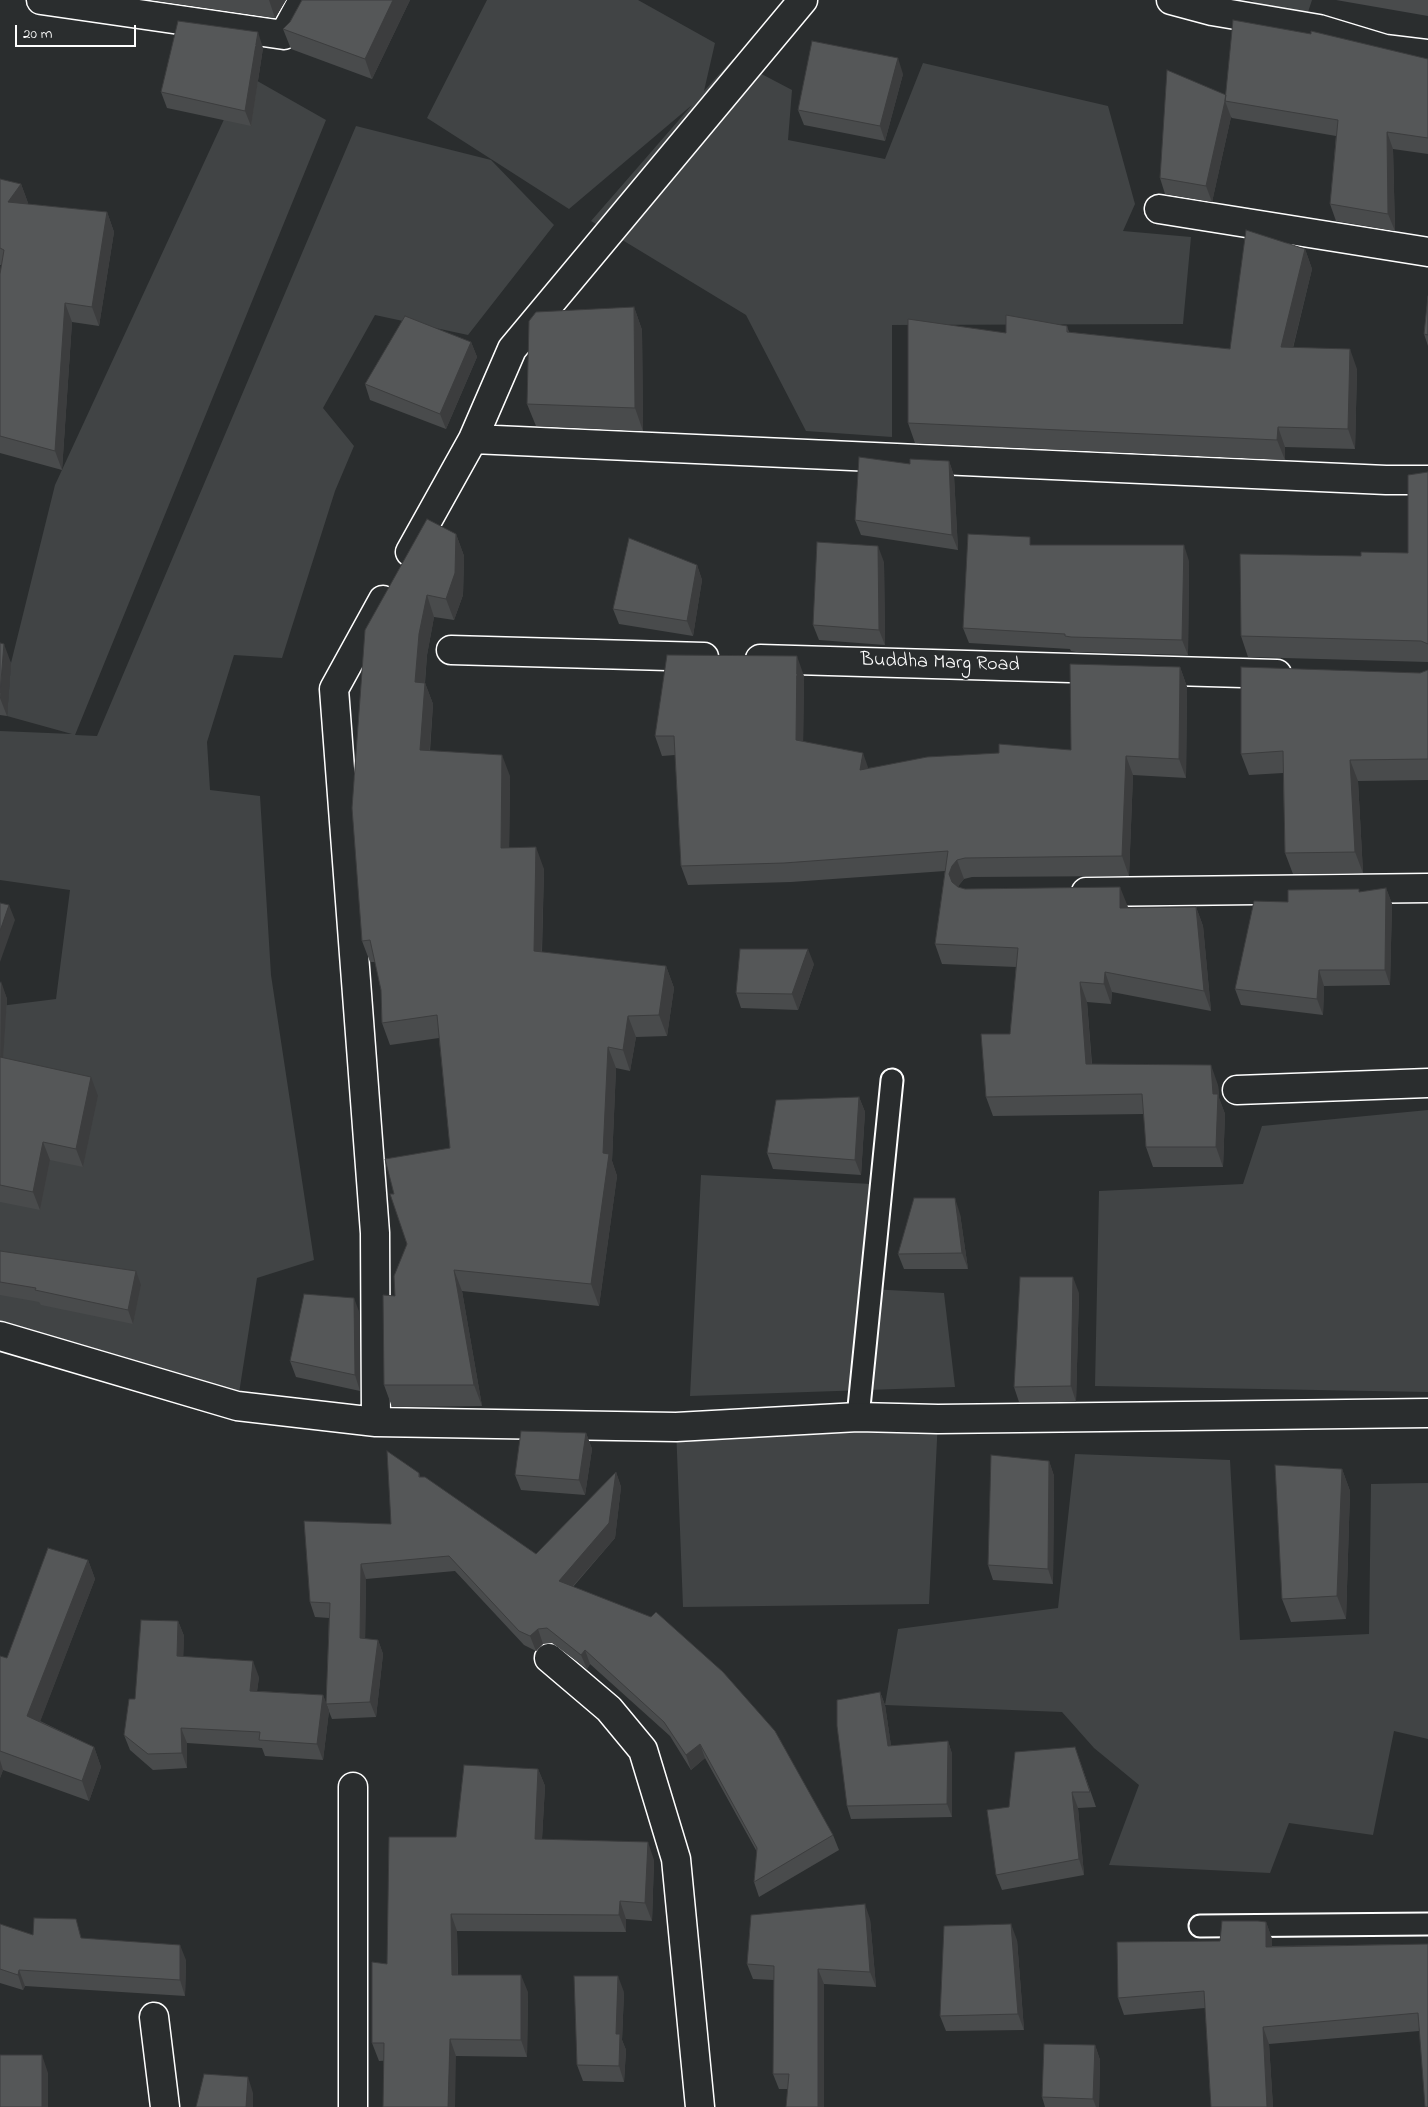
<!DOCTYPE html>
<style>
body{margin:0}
#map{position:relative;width:1428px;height:2107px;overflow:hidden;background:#2a2d2e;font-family:"Indie Flower",sans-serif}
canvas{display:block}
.scale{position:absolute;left:15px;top:25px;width:121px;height:22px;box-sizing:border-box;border:2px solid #fff;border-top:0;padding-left:6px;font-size:15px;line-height:18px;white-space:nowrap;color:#fff;-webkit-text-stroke:4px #2a2d2e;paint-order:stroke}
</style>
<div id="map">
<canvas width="1428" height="2107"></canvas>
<div class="scale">20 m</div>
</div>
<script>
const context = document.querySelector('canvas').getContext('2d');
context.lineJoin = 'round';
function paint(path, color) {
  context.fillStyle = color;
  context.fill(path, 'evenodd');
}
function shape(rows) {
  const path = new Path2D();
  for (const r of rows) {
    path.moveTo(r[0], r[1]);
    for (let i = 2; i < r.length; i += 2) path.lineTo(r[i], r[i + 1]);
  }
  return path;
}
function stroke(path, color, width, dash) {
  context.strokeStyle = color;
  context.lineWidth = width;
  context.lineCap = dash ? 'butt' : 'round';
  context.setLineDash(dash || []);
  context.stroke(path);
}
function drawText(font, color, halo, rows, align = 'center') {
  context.font = font + ' "Indie Flower",sans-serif';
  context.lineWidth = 4;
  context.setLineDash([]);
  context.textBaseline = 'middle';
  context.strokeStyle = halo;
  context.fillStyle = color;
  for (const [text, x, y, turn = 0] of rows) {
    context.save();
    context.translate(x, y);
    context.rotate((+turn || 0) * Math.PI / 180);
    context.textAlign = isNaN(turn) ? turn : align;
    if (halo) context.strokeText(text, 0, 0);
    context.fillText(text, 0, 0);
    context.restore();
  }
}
paint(shape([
 [487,0,638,0,715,43,704,91,733,59,792,90,788,140,885,159,923,63,1108,106,1135,204,1123,231,1191,237,1183,324,892,325,892,437,806,431,746,315,591,221,692,105,569,209,427,118],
 [1250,0,1312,0,1303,27],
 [245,74,326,120,75,735,97,736,356,126,491,160,554,225,468,335,375,315,323,408,354,446,335,491,282,658,234,655,207,742,210,790,260,796,271,975,314,1260,257,1278,237,1406,0,1344,0,1006,56,999,70,890,0,880,0,731,72,734,7,716,11,663,55,485],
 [1428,1110,1428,1392,1095,1386,1099,1191,1243,1184,1262,1126],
 [701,1175,890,1185,870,1289,944,1293,955,1387,690,1396],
 [938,1419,929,1604,683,1607,676,1427],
 [1075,1454,1230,1460,1240,1640,1369,1634,1371,1484,1428,1483,1428,1739,1394,1731,1373,1835,1289,1823,1270,1873,1109,1865,1139,1785,1094,1748,1062,1712,885,1705,898,1629,1058,1608]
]), '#414445');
const service = shape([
 [858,1417,892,1080],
 [1200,1926,1428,1924]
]);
const minor = shape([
 [41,0,284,35,303,0],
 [1171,0,1212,11,1319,29,1385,49,1428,54],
 [1159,209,1428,252],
 [473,439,1386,480,1428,480],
 [410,552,473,439,512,349,803,0],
 [451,650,704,657],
 [760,659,1277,674],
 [1086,892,1428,888],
 [1237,1090,1428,1083],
 [0,1336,237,1406,376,1422,676,1427,858,1417,938,1419,1428,1413],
 [376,1422,375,1233,334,689,383,600],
 [549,1658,609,1709,643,1750,676,1859,700,2107],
 [353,1787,353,2107],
 [154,2017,165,2107]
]);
stroke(service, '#fff', 25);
stroke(minor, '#fff', 31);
stroke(service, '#2a2d2e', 21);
stroke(minor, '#2a2d2e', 28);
paint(shape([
 [151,0,286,0,275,18],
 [302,0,410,0,372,79,291,49,283,29,290,22],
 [1336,0,1428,0,1428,16],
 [263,48,251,126,167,108,161,92],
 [1428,59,1428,154,1393,149,1395,231,1336,221,1330,204,1336,136,1232,118,1231,117,1212,202,1165,194,1160,178,1226,95],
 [903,74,885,141,804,125,798,110],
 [0,179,21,184,28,203,27,204,107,212,114,232,99,326,72,322,62,470,0,453,0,274,1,265,0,265],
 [1305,249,1312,269,1293,348,1357,369,1355,449,1285,447,1285,460,915,443,908,423,1006,333,1067,326,1069,332,1230,349],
 [1428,296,1428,346,1424,334],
 [634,307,642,330,643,431,536,426,527,404],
 [471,342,477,357,446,429,370,400,365,384],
 [949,461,954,476,958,550,861,535,855,520,910,464],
 [1428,472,1428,662,1248,657,1241,636,1361,556,1408,553],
 [456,534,464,556,463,595,454,620,434,617,427,655,425,683,433,704,430,751,510,776,509,848,544,869,542,952,666,966,674,988,667,1036,636,1037,630,1071,616,1068,612,1161,617,1176,599,1306,462,1291,482,1406,392,1407,384,1385,395,1296,407,1244,394,1194,450,1148,439,1038,390,1045,382,1023,381,990,375,962,370,962,362,941,365,630],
 [1033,545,1189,561,1188,655,1076,652,1071,651,1070,649,969,643,963,628],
 [884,562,885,645,819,640,813,625],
 [697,565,702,580,693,636,619,624,613,609],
 [0,643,11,663,7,716,0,715],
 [1180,667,1187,687,1186,778,1133,775,1129,876,972,877,964,879,959,885,958,887,965,889,1128,907,1128,908,1196,907,1203,926,1211,1011,1112,992,1111,1004,1087,1002,1092,1064,1218,1085,1219,1098,1225,1114,1223,1167,1153,1167,1146,1147,1144,1114,993,1116,986,1097,1010,1034,1016,967,942,964,935,944,945,871,791,882,688,885,681,866,675,755,662,756,655,736,804,676,803,741,868,768,1071,750],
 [1428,670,1428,780,1358,781,1363,873,1293,874,1285,853,1283,773,1249,775,1241,754,1420,673],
 [1386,888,1392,904,1390,985,1324,986,1323,1015,1241,1005,1235,989,1288,902,1360,892],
 [814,964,798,1010,741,1008,736,993],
 [0,981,7,999,3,1058,98,1096,83,1167,50,1160,40,1210,0,1202],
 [859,1097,865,1112,861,1175,773,1169,767,1153],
 [960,1214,968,1269,904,1269,898,1254],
 [0,1251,141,1285,133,1324,41,1305,39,1302,0,1295],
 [1079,1293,1076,1402,1019,1402,1014,1387],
 [360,1314,360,1391,296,1377,290,1361],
 [586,1433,592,1449,585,1495,521,1490,515,1475],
 [1049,1461,1054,1476,1053,1584,993,1580,988,1565],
 [1342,1469,1350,1491,1346,1619,1291,1622,1282,1599],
 [616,1472,621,1487,615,1538,573,1587,833,1835,839,1850,759,1897,754,1882,757,1852,705,1758,691,1770,670,1736,590,1664,587,1669,552,1643,543,1644,536,1651,524,1645,455,1571,366,1579,365,1639,378,1640,383,1654,376,1717,332,1719,326,1704,329,1618,315,1617,310,1602,391,1524,419,1473,420,1477,536,1554],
 [88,1560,95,1579,40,1721,94,1747,101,1767,89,1801,3,1770,0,1778,0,1656,7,1658],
 [178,1621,184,1636,183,1656,259,1677,257,1691,323,1695,329,1711,323,1760,265,1756,262,1748,187,1743,187,1768,153,1770,130,1750,124,1735,135,1699],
 [880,1692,885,1705,891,1746,948,1741,952,1754,952,1817,851,1819,847,1806],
 [1075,1747,1096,1807,1078,1808,1084,1875,1002,1890,996,1875,1009,1807],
 [538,1769,545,1786,542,1839,654,1860,652,1921,626,1919,626,1932,457,1931,458,1975,528,1992,527,2057,456,2056,379,2061,372,2043,456,1837],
 [870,1919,876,1987,824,1984,824,2107,786,2107,788,2089,779,2089,773,2074,774,1980,753,1979,747,1964],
 [1266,1922,1272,1939,1272,1946,1428,1944,1419,2031,1269,2044,1273,2107,1211,2107,1205,2008,1124,2015,1118,1998,1220,1941],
 [0,1924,33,1935,82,1938,186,1960,185,1996,25,1986,23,1990,0,1983],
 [1017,1940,1024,2030,946,2031,940,2016],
 [624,1992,622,2040,626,2050,624,2082,583,2081,577,2065],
 [1095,2045,1100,2060,1099,2107,1045,2107,1042,2097]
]), '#494b4c');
paint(shape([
 [269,0,286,0,275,18],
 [393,0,410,0,372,79,365,59],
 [258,32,263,48,251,126,245,111],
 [898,58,903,74,885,141,880,126],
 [1225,101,1231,117,1212,202,1206,186],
 [1387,132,1393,149,1395,231,1388,214],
 [21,184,28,203,15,221,8,202],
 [107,212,114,232,99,326,92,307],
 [1305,249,1312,269,1288,367,1281,347],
 [65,303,72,322,62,470,55,451],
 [634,307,642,330,643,431,635,408],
 [471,342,477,357,446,429,440,414],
 [1350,349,1357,369,1355,449,1348,429],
 [1278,427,1285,447,1285,460,1277,440],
 [949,461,954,476,958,550,952,535],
 [456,534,464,556,463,595,454,620,446,599],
 [1184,545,1189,561,1188,655,1182,640],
 [878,546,884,562,885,645,879,630],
 [697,565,702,580,693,636,687,621],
 [427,595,434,617,427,655,423,703,415,682,419,634],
 [4,644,11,663,7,716,0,698],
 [797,656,804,676,803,759,796,740],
 [1180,667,1187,687,1186,778,1179,759],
 [425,683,433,704,428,771,420,750],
 [863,753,870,773,860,770],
 [502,755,510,776,509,869,501,848],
 [1126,756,1133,775,1129,876,1122,856],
 [1350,760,1358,781,1363,873,1355,852],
 [536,847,544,869,541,972,534,951],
 [957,860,964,879,959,885,956,894,949,874,952,866],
 [1120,887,1128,907,1127,927,1120,908],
 [1386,888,1392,904,1390,985,1385,970],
 [9,905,15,920,0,962,0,931],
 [1196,907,1203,926,1211,1011,1204,991],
 [808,949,814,964,798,1010,792,994],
 [666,966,674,988,667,1036,659,1015],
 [1319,970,1324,986,1323,1015,1317,999],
 [1105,972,1112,992,1111,1004,1104,984],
 [1,981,7,999,2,1075,0,1070],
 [1080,982,1087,1002,1093,1083,1086,1064],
 [628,1016,636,1037,630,1071,623,1050],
 [608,1047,616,1068,612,1161,617,1176,599,1306,591,1284,603,1153],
 [1211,1065,1218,1085,1219,1098,1225,1114,1223,1167,1216,1147,1213,1094],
 [91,1077,98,1096,83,1167,76,1149],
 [859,1097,865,1112,861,1175,855,1160],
 [43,1142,50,1160,40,1210,33,1192],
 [955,1198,960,1214,968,1269,962,1253],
 [454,1270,462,1291,482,1406,474,1385],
 [136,1271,141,1285,133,1324,128,1310],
 [1073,1277,1079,1293,1076,1402,1071,1386],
 [354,1298,360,1314,360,1391,355,1375],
 [586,1433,592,1449,585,1495,579,1480],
 [1049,1461,1054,1476,1053,1584,1048,1569],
 [1342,1469,1350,1491,1346,1619,1337,1596],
 [616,1472,621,1487,615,1538,564,1596,559,1581],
 [88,1560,95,1579,35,1735,27,1716],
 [361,1564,366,1579,365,1653,360,1638],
 [178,1621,184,1636,183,1671,177,1656],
 [538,1629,543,1644,536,1651,530,1636],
 [378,1640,383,1654,376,1717,370,1702],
 [585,1650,590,1664,587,1669,581,1655],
 [253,1661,259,1677,255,1706,250,1691],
 [880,1692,885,1705,893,1759,888,1746],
 [323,1695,329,1711,323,1760,317,1744],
 [181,1728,187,1743,187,1768,182,1753],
 [948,1741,952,1754,952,1817,947,1804],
 [700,1744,705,1758,691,1770,686,1755],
 [94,1747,101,1767,89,1801,82,1781],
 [0,1760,3,1770,0,1778],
 [538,1769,545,1786,541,1856,535,1839],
 [1072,1792,1078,1808,1084,1875,1079,1859],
 [648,1842,654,1860,652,1921,645,1903],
 [620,1901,626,1919,626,1932,619,1915],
 [865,1904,870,1919,876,1987,870,1972],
 [451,1914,457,1931,458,1992,452,1975],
 [1266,1922,1272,1939,1272,1964,1266,1947],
 [1011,1924,1017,1940,1024,2030,1018,2014],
 [180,1945,186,1960,185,1996,180,1980],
 [818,1969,824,1984,824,2107,818,2107],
 [19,1970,25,1986,23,1990,18,1975],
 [521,1975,528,1992,527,2057,521,2040],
 [618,1976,624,1992,622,2040,626,2050,624,2082,619,2066,616,2034],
 [1263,2027,1269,2044,1273,2107,1267,2107],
 [450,2039,456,2056,455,2107,448,2107],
 [1095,2045,1100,2060,1099,2107,1096,2107,1093,2099],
 [42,2055,48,2073,48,2107,42,2107],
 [248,2077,253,2093,253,2107,246,2107]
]), '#3c3d3e');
const building = shape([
 [302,0,393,0,365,59,283,29,290,22,302,0],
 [1233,20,1311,34,1311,31,1428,59,1428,138,1387,132,1388,214,1330,204,1338,120,1225,101,1233,20],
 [178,21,258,32,245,111,161,92,178,21],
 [812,41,898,58,880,126,798,110,812,41],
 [1167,70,1226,95,1225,101,1206,186,1160,178,1167,70],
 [0,179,21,184,8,202,107,212,92,307,65,303,55,451,0,436,0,274,4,250,0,248,0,179],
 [1246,230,1305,249,1281,347,1350,349,1348,429,1278,427,1277,440,908,423,908,319,1006,333,1006,315,1067,326,1067,332,1230,349,1246,230],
 [1428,296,1428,335,1424,334,1428,296],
 [634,307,635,408,527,404,529,321,536,312,634,307],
 [405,316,471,342,440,414,365,384,405,316],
 [859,457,910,464,910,459,949,461,952,535,855,520,859,457],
 [1428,472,1428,644,1421,641,1241,636,1240,554,1361,556,1361,552,1408,553,1408,475,1428,472],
 [427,519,456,534,455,573,446,599,427,595,419,634,415,682,425,683,420,750,502,755,501,848,536,847,534,951,666,966,659,1015,628,1016,623,1050,608,1047,603,1153,609,1154,591,1284,454,1270,474,1385,384,1385,383,1295,395,1296,394,1276,407,1244,390,1194,394,1194,385,1159,450,1148,437,1015,382,1023,381,990,370,940,362,941,352,808,365,630,427,519],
 [968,534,1030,537,1030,545,1184,545,1182,640,1071,637,1065,636,1065,634,963,628,968,534],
 [629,538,697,565,687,621,613,609,629,538],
 [817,542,878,546,879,630,813,625,817,542],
 [0,643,4,644,0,693,0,643],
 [667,655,797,656,796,740,863,753,860,770,927,757,999,753,999,744,1071,750,1070,664,1180,667,1179,759,1126,756,1122,856,965,858,957,860,952,866,949,874,952,882,958,887,965,889,1120,887,1120,908,1196,907,1204,991,1105,972,1104,984,1080,982,1086,1064,1211,1065,1213,1094,1218,1094,1216,1147,1146,1147,1142,1094,986,1097,981,1034,1010,1034,1018,948,935,944,948,851,784,863,681,866,674,736,655,736,667,655],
 [1241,667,1420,673,1428,670,1428,759,1350,760,1355,852,1285,853,1283,751,1241,754,1241,667],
 [1386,888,1385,970,1319,970,1317,999,1235,989,1254,901,1288,902,1288,890,1359,889,1359,892,1386,888],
 [0,903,9,905,0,931,0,903],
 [740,949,808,949,792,994,736,993,740,949],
 [0,1057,91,1077,76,1149,43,1142,33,1192,0,1185,0,1057],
 [859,1097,855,1160,767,1153,776,1100,859,1097],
 [914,1198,955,1198,962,1253,898,1254,914,1198],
 [0,1251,136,1271,128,1310,35,1290,36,1288,0,1282,0,1251],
 [1020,1277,1073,1277,1071,1386,1014,1387,1020,1277],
 [304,1294,354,1298,355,1375,290,1361,304,1294],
 [521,1431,586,1433,579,1480,515,1475,521,1431],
 [387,1451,419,1473,419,1477,425,1477,536,1554,616,1472,609,1523,559,1581,651,1617,656,1612,723,1672,775,1731,833,1835,754,1882,757,1848,700,1744,686,1755,664,1722,585,1650,581,1655,547,1628,538,1629,530,1636,519,1631,449,1556,361,1564,360,1638,378,1640,370,1702,326,1704,330,1603,310,1602,304,1521,391,1524,387,1451],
 [991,1455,1049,1461,1048,1569,988,1565,991,1455],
 [1275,1465,1342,1469,1337,1596,1282,1599,1275,1465],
 [48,1548,88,1560,27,1716,94,1747,82,1781,0,1751,0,1656,7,1658,48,1548],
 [141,1620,178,1621,177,1656,253,1661,250,1691,323,1695,317,1744,259,1740,260,1732,181,1728,182,1753,148,1754,124,1735,129,1699,135,1699,141,1620],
 [880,1692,888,1746,948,1741,947,1804,847,1806,837,1726,837,1700,880,1692],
 [1075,1747,1090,1792,1072,1792,1079,1859,996,1875,987,1810,1009,1807,1015,1752,1075,1747],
 [464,1765,538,1769,535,1839,648,1842,645,1903,620,1901,619,1915,451,1914,452,1975,521,1975,521,2040,450,2039,448,2107,383,2107,384,2043,372,2043,372,1962,387,1964,389,1837,456,1837,464,1765],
 [865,1904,870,1972,818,1969,818,2107,786,2107,789,2074,773,2074,774,1966,747,1964,751,1915,865,1904],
 [34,1918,76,1919,81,1938,180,1945,180,1980,19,1970,18,1975,0,1969,0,1924,33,1935,34,1918],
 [1222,1921,1258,1921,1266,1922,1266,1947,1428,1944,1428,2107,1425,2107,1418,2013,1263,2027,1267,2107,1211,2107,1204,1991,1118,1998,1117,1942,1220,1941,1222,1921],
 [1011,1924,1018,2014,940,2016,944,1926,1011,1924],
 [574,1976,618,1976,616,2034,620,2034,619,2066,577,2065,574,1976],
 [1044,2044,1095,2045,1093,2099,1042,2097,1044,2044],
 [0,2055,42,2055,42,2107,0,2107,0,2055],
 [204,2074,248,2077,246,2107,196,2107,204,2074]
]);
paint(building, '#555758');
stroke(building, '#3c3d3e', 1);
drawText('20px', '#fff', '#2a2d2e', [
 ["Buddha Marg Road",940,664,2]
]);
</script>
